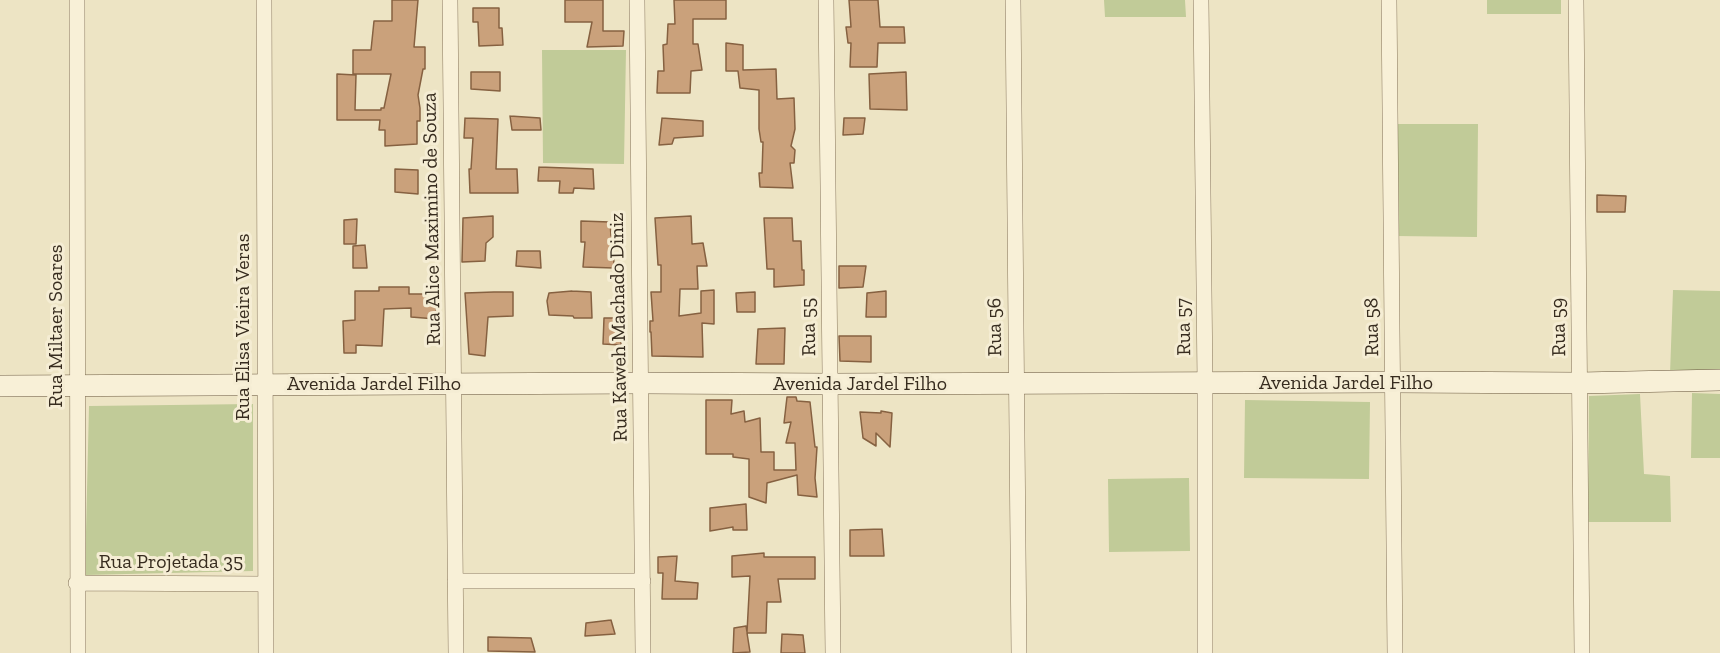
<!DOCTYPE html>
<style>
body{margin:0}
canvas{display:block;background:#ede4c4}
</style>
<canvas width="1720" height="653"></canvas>
<script>
const context = document.querySelector('canvas').getContext('2d');
context.lineJoin = 'round';
function paint(path, color) {
  context.fillStyle = color;
  context.fill(path, 'evenodd');
}
function shape(rows) {
  const path = new Path2D();
  for (const r of rows) {
    path.moveTo(r[0], r[1]);
    for (let i = 2; i < r.length; i += 2) path.lineTo(r[i], r[i + 1]);
  }
  return path;
}
function stroke(path, color, width, dash) {
  context.strokeStyle = color;
  context.lineWidth = width;
  context.lineCap = dash ? 'butt' : 'round';
  context.setLineDash(dash || []);
  context.stroke(path);
}
function drawText(font, color, halo, rows, align = 'center') {
  context.font = font + ' "Zilla Slab",serif';
  context.lineWidth = 6;
  context.setLineDash([]);
  context.textBaseline = 'middle';
  context.strokeStyle = halo;
  context.fillStyle = color;
  for (const [text, x, y, turn = 0] of rows) {
    context.save();
    context.translate(x, y);
    context.rotate((+turn || 0) * Math.PI / 180);
    context.textAlign = isNaN(turn) ? turn : align;
    if (halo) context.strokeText(text, 0, 0);
    context.fillText(text, 0, 0);
    context.restore();
  }
}
paint(shape([
 [1104,0,1185,0,1186,17,1105,17],
 [1487,0,1561,0,1561,14,1487,14],
 [542,50,626,50,624,164,543,163],
 [1395,124,1478,124,1477,237,1395,236],
 [1673,290,1720,291,1720,375,1670,374],
 [1692,393,1720,394,1720,458,1691,458],
 [1640,394,1644,474,1670,476,1671,522,1588,522,1589,396],
 [1245,400,1370,402,1369,479,1244,478],
 [253,404,253,571,85,575,89,406],
 [1189,478,1190,551,1109,552,1108,479]
]), '#c1cb98');
const building = shape([
 [392,0,418,0,414,47,425,47,425,69,423,69,418,95,420,108,420,121,417,121,417,144,385,146,385,130,379,130,380,120,337,120,337,74,356,75,355,110,381,110,381,108,384,108,391,74,353,74,353,50,371,50,374,21,392,21,392,0],
 [565,0,603,0,603,31,624,31,623,46,587,47,592,22,565,22,565,0],
 [674,0,726,0,726,19,693,19,693,44,698,44,702,70,691,71,690,93,657,93,658,71,664,71,663,45,667,44,668,24,675,24,674,0],
 [849,0,878,0,880,27,904,27,905,43,878,43,877,67,850,67,851,43,848,43,846,27,851,27,849,0],
 [473,8,499,8,499,28,502,28,503,45,479,46,478,22,473,22,473,8],
 [726,43,743,45,743,70,776,69,777,99,794,98,795,129,791,146,795,150,794,163,790,163,793,188,760,187,759,173,762,173,763,142,761,142,759,129,759,90,740,88,738,71,726,71,726,43],
 [471,72,500,72,500,91,471,89,471,72],
 [906,72,907,110,870,109,869,74,906,72],
 [510,116,540,118,541,130,512,130,510,116],
 [465,118,498,119,496,169,517,169,518,193,470,193,469,169,471,169,473,138,464,138,465,118],
 [662,118,703,121,703,136,674,138,672,144,659,145,662,118],
 [844,118,865,118,863,134,843,135,844,118],
 [539,167,593,169,594,189,574,188,573,193,559,193,560,181,538,181,539,167],
 [395,169,418,170,418,194,395,192,395,169],
 [1597,195,1626,196,1625,212,1597,212,1597,195],
 [493,216,493,237,486,243,485,261,462,262,463,218,493,216],
 [691,216,692,244,703,243,707,266,697,266,698,289,680,289,679,316,701,313,701,291,714,290,714,324,702,323,703,357,652,356,651,332,650,332,650,321,653,321,651,292,661,292,661,265,658,265,655,218,691,216],
 [764,218,792,218,793,241,801,241,802,270,804,270,804,285,774,287,774,269,767,269,764,218],
 [357,219,356,244,344,244,344,220,357,219],
 [581,221,610,222,611,236,613,236,614,268,583,267,585,242,581,242,581,221],
 [365,245,367,268,353,268,353,246,365,245],
 [517,251,540,251,541,268,516,266,517,251],
 [839,266,866,266,863,287,839,288,839,266],
 [379,287,409,287,409,294,436,294,436,319,411,317,411,308,384,309,382,346,356,345,356,353,344,353,343,321,355,320,355,291,379,291,379,287],
 [572,291,591,292,592,318,574,318,573,316,549,315,547,301,549,293,572,291],
 [886,291,886,317,866,317,867,293,886,291],
 [494,292,513,292,513,316,488,317,485,356,469,354,465,293,494,292],
 [755,292,755,312,737,312,736,293,755,292],
 [604,318,622,318,621,345,603,344,604,318],
 [785,328,784,364,756,364,758,329,785,328],
 [839,336,871,336,871,362,840,361,839,336],
 [787,397,796,397,797,401,810,402,815,447,817,447,815,478,817,497,798,495,797,475,767,483,766,503,749,497,749,459,733,457,733,454,706,454,706,400,732,400,731,414,744,411,745,422,760,418,761,452,774,452,774,470,796,470,795,443,786,443,791,422,784,423,787,397],
 [881,411,892,413,890,447,876,433,876,446,863,438,860,412,881,413,881,411],
 [746,504,747,530,733,530,733,527,710,531,710,508,746,504],
 [882,529,884,556,850,556,850,530,882,529],
 [764,553,764,557,815,557,815,579,778,579,781,602,767,602,766,633,747,633,750,652,733,653,734,628,746,626,747,632,750,576,732,577,732,556,764,553],
 [677,556,675,581,698,583,697,599,662,599,663,573,658,573,658,557,677,556],
 [611,620,615,634,585,636,586,623,611,620],
 [782,634,803,635,805,653,781,653,782,634],
 [488,637,531,638,535,652,488,651,488,637]
]);
paint(building, '#caa17b');
stroke(building, '#866141', 1.5);
const street = shape([
 [77,0,78,653],
 [264,0,266,653],
 [450,0,456,653],
 [637,0,643,653],
 [826,0,833,653],
 [1013,0,1019,653],
 [1201,0,1205,383,1205,653],
 [1389,0,1395,653],
 [1576,0,1582,653],
 [455,581,643,581],
 [76,583,265,584]
]);
const secondary = shape([
 [0,386,641,383,831,384,1393,382,1580,383,1720,380]
]);
stroke(street, '#87755b', 16);
stroke(secondary, '#69573e', 22);
stroke(street, '#f8f0d7', 15);
stroke(secondary, '#f8f0d7', 21);
drawText('20px', '#372c1f', '#f5edd4', [
 ["Rua Alice Maximino de Souza",432,219,-91],
 ["Rua Miltaer Soares",56,326,-90],
 ["Rua Elisa Vieira Veras",243,327,-90],
 ["Rua Kaweh Machado Diniz",619,327,-91],
 ["Rua 55",809,327,-91],
 ["Rua 56",995,327,-91],
 ["Rua 57",1184,327,-91],
 ["Rua 58",1372,327,-91],
 ["Rua 59",1559,327,-91],
 ["Avenida Jardel Filho",1346,383],
 ["Avenida Jardel Filho",374,384],
 ["Avenida Jardel Filho",860,384],
 ["Rua Projetada 35",171,562]
]);
</script>
